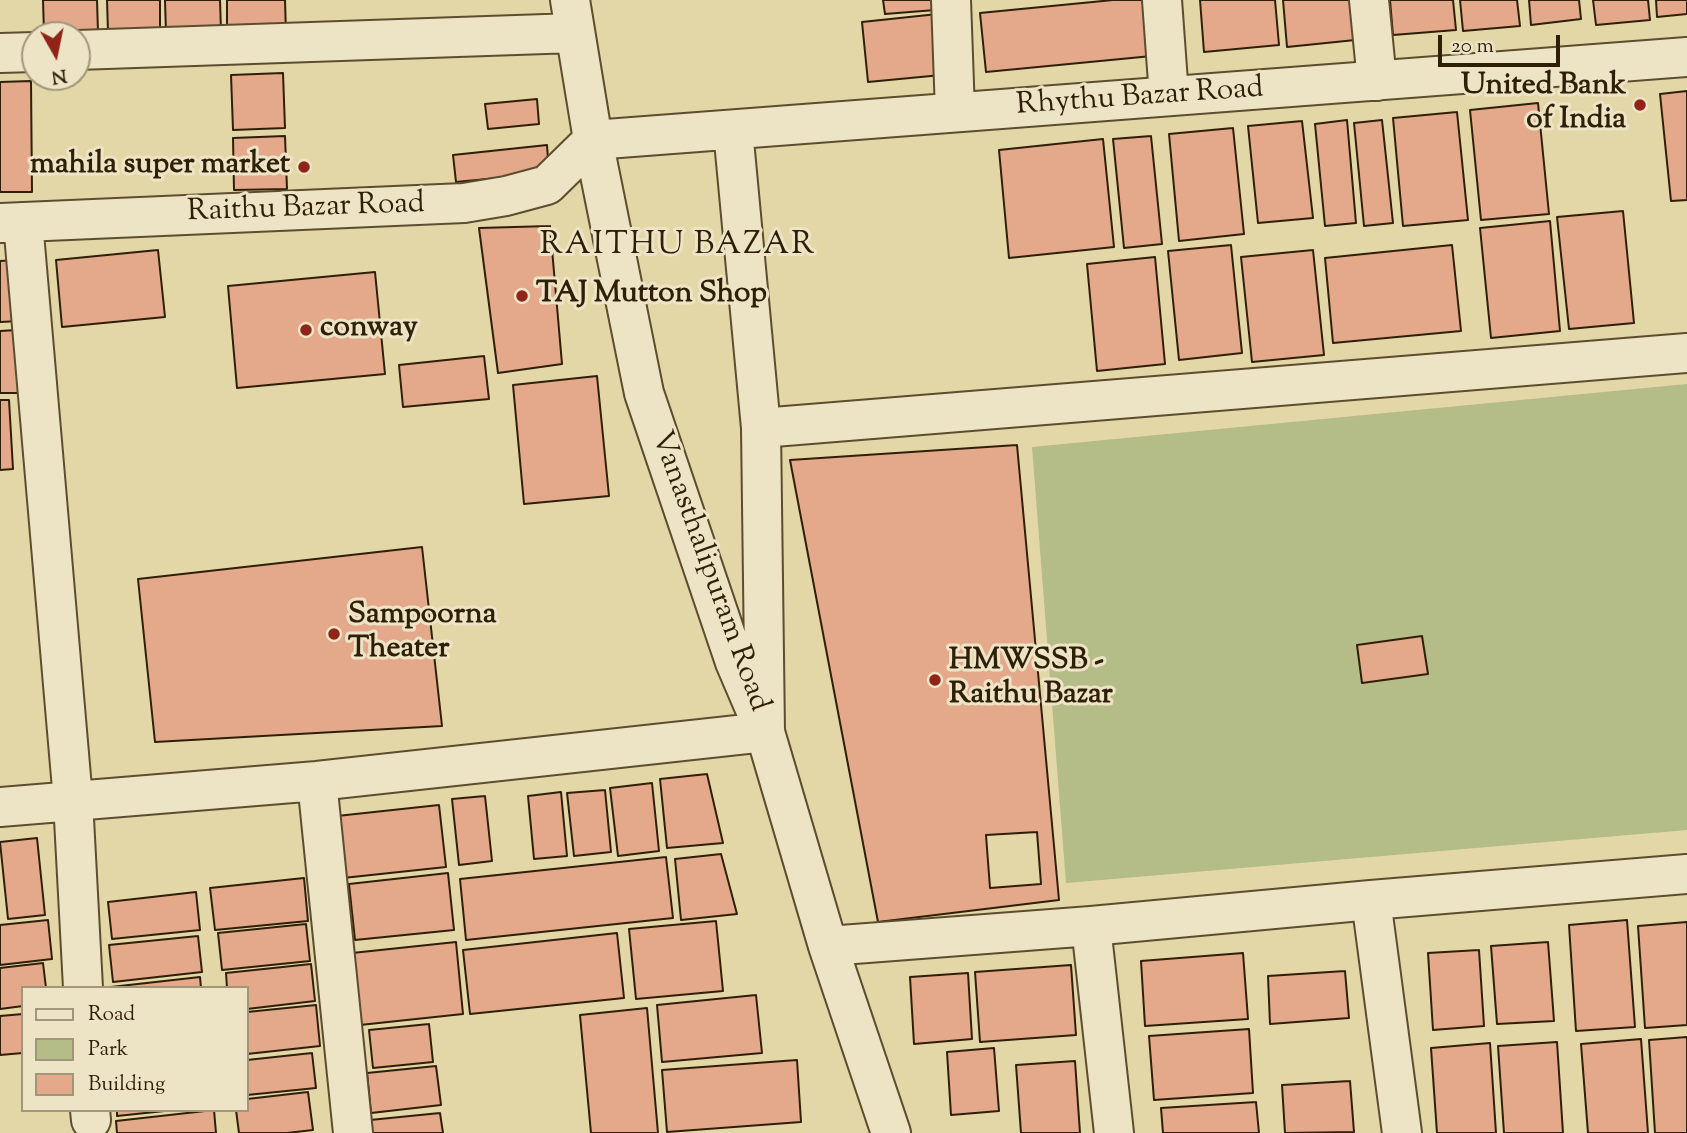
<!DOCTYPE html>
<style>
body{margin:0}
#map{position:relative;width:1687px;height:1133px;overflow:hidden;background:#e3d6a7;font-family:"Sorts Mill Goudy",serif}
canvas{display:block}
.legend{position:absolute;left:21px;top:986px;width:228px;height:126px;box-sizing:border-box;background:#ede4c6;border:2px solid #a1957a;margin:0;padding:9px 12px;list-style:none;font-size:21px;color:#301f07}
.legend li{display:flex;align-items:center;gap:14px;height:35px}
.legend b{width:35px;border:2px solid #a1957a}
.north{position:absolute;left:21px;top:21px;width:70px;height:70px;box-sizing:border-box;background:#ede4c6;border:2px solid #a1957a;border-radius:50%;rotate:171deg;font-size:19px;font-weight:700;line-height:28px;text-align:center;color:#301f07}
.north::after{content:'';display:block;margin:auto;width:24px;height:32px;background:#8f2418;clip-path:polygon(50% 0,100% 100%,50% 72%,0 100%)}
.scale{position:absolute;left:1438px;top:35px;width:122px;height:32px;box-sizing:border-box;border:4px solid #301f07;border-top:0;padding-left:9px;font-size:21px;line-height:24px;white-space:nowrap;color:#301f07;-webkit-text-stroke:5px #ede4c6;paint-order:stroke}
</style>
<div id="map">
<canvas width="1687" height="1133"></canvas>
<ul class="legend">
<li><b style="height:9px;background:#ede4c6"></b>Road</li>
<li><b style="height:19px;background:#b4bd87"></b>Park</li>
<li><b style="height:19px;background:#e4a88b"></b>Building</li>
</ul>
<div class="north">N</div>
<div class="scale">20 m</div>
</div>
<script>
const context = document.querySelector('canvas').getContext('2d');
context.lineJoin = 'round';
function paint(path, color) {
  context.fillStyle = color;
  context.fill(path, 'evenodd');
}
function shape(rows) {
  const path = new Path2D();
  for (const r of rows) {
    path.moveTo(r[0], r[1]);
    for (let i = 2; i < r.length; i += 2) path.lineTo(r[i], r[i + 1]);
  }
  return path;
}
function stroke(path, color, width, dash) {
  context.strokeStyle = color;
  context.lineWidth = width;
  context.lineCap = dash ? 'butt' : 'round';
  context.setLineDash(dash || []);
  context.stroke(path);
}
function drawText(font, color, halo, rows, align = 'center') {
  context.font = font + ' "Sorts Mill Goudy",serif';
  context.lineWidth = 6;
  context.setLineDash([]);
  context.textBaseline = 'middle';
  context.strokeStyle = halo;
  context.fillStyle = color;
  for (const [text, x, y, turn = 0] of rows) {
    context.save();
    context.translate(x, y);
    context.rotate((+turn || 0) * Math.PI / 180);
    context.textAlign = isNaN(turn) ? turn : align;
    if (halo) context.strokeText(text, 0, 0);
    context.fillText(text, 0, 0);
    context.restore();
  }
}
paint(shape([
 [1687,384,1687,830,1066,883,1032,447]
]), '#b4bd87');
const building = shape([
 [43,0,97,0,98,32,44,33,43,0],
 [107,0,160,0,160,31,108,32,107,0],
 [165,0,220,0,221,31,166,33,165,0],
 [227,0,285,0,286,33,227,34,227,0],
 [883,0,934,0,935,10,885,14,883,0],
 [1113,0,1147,0,1152,56,986,72,980,13,1113,0],
 [1200,0,1275,0,1279,45,1204,52,1200,0],
 [1283,0,1361,0,1365,39,1287,47,1283,0],
 [1390,0,1453,0,1456,30,1393,35,1390,0],
 [1460,0,1517,0,1520,26,1463,31,1460,0],
 [1529,0,1579,0,1581,19,1531,25,1529,0],
 [1593,0,1648,0,1650,20,1596,25,1593,0],
 [1656,0,1687,0,1687,14,1657,17,1656,0],
 [947,13,952,74,868,82,862,22,947,13],
 [283,73,285,128,233,130,231,75,283,73],
 [31,81,32,192,0,192,0,82,31,81],
 [1687,91,1687,200,1671,201,1660,94,1687,91],
 [537,99,539,124,488,129,485,104,537,99],
 [1538,103,1549,214,1481,220,1470,110,1538,103],
 [1457,112,1468,220,1403,226,1393,118,1457,112],
 [1347,120,1356,223,1325,226,1315,124,1347,120],
 [1382,120,1393,223,1364,226,1354,123,1382,120],
 [1302,121,1313,218,1258,223,1248,126,1302,121],
 [1233,128,1244,234,1179,241,1169,134,1233,128],
 [285,136,287,189,234,190,233,138,285,136],
 [1151,136,1162,244,1124,248,1113,139,1151,136],
 [1103,139,1114,247,1009,258,999,150,1103,139],
 [547,145,549,173,456,182,453,155,547,145],
 [1623,211,1634,323,1569,329,1557,217,1623,211],
 [1550,221,1560,331,1491,338,1480,228,1550,221],
 [550,226,562,364,498,373,479,228,550,226],
 [1231,245,1242,353,1179,360,1168,251,1231,245],
 [1452,245,1461,331,1333,343,1325,258,1452,245],
 [158,250,165,317,62,327,56,260,158,250],
 [1313,250,1324,355,1252,362,1241,257,1313,250],
 [1155,257,1165,364,1097,371,1087,264,1155,257],
 [17,260,20,321,0,322,0,261,17,260],
 [375,272,385,374,237,388,228,286,375,272],
 [17,330,19,393,0,393,0,331,17,330],
 [484,356,489,399,403,407,399,365,484,356],
 [597,376,609,496,524,504,513,385,597,376],
 [0,400,9,400,13,469,0,470,0,400],
 [1017,445,1059,900,878,922,790,460,1017,445],
 [422,547,442,726,155,742,138,579,422,547],
 [1422,636,1428,674,1362,683,1357,645,1422,636],
 [707,774,723,843,667,848,660,779,707,774],
 [652,783,659,851,618,856,610,788,652,783],
 [605,790,611,852,574,856,567,793,605,790],
 [561,792,567,856,534,859,528,796,561,792],
 [485,796,492,861,459,865,452,799,485,796],
 [439,805,446,867,343,878,337,816,439,805],
 [1037,832,1041,884,990,888,986,835,1037,832],
 [37,838,45,915,8,919,0,842,37,838],
 [721,854,737,914,681,920,675,859,721,854],
 [666,857,673,918,466,940,460,879,666,857],
 [448,873,454,930,355,940,349,884,448,873],
 [304,878,308,921,215,930,210,888,304,878],
 [196,892,200,930,112,939,108,902,196,892],
 [48,920,52,959,0,965,0,925,48,920],
 [1627,920,1635,1027,1576,1031,1569,925,1627,920],
 [716,921,723,991,636,999,629,929,716,921],
 [1687,922,1687,1025,1645,1028,1638,926,1687,922],
 [306,924,310,961,222,970,218,933,306,924],
 [617,933,624,998,470,1014,463,950,617,933],
 [198,936,202,972,113,982,109,945,198,936],
 [456,942,463,1014,360,1025,352,953,456,942],
 [1548,942,1554,1021,1497,1024,1491,946,1548,942],
 [1479,950,1484,1026,1433,1030,1428,953,1479,950],
 [1243,953,1248,1019,1145,1026,1141,961,1243,953],
 [43,963,46,988,23,988,23,1006,0,1009,0,968,43,963],
 [311,964,315,1001,247,1009,247,988,227,988,226,973,311,964],
 [1071,965,1076,1035,980,1042,975,972,1071,965],
 [1345,971,1349,1018,1270,1024,1268,976,1345,971],
 [968,973,972,1039,914,1044,910,977,968,973],
 [200,977,201,988,112,988,111,987,200,977],
 [756,995,762,1053,662,1062,657,1005,756,995],
 [316,1005,320,1046,247,1054,247,1012,316,1005],
 [647,1008,658,1133,591,1133,580,1015,647,1008],
 [23,1014,23,1053,0,1055,0,1016,23,1014],
 [429,1024,433,1062,373,1068,369,1030,429,1024],
 [1249,1029,1253,1093,1154,1100,1149,1036,1249,1029],
 [1687,1037,1687,1133,1655,1133,1649,1040,1687,1037],
 [1641,1039,1648,1133,1588,1133,1581,1044,1641,1039],
 [1557,1042,1563,1133,1504,1133,1498,1046,1557,1042],
 [1490,1043,1496,1133,1437,1133,1431,1048,1490,1043],
 [994,1048,999,1111,951,1115,947,1052,994,1048],
 [312,1053,316,1088,247,1095,247,1060,312,1053],
 [797,1060,801,1122,667,1132,662,1070,797,1060],
 [1075,1061,1080,1133,1021,1133,1016,1065,1075,1061],
 [436,1066,441,1105,371,1113,367,1073,436,1066],
 [1350,1081,1354,1132,1285,1133,1282,1085,1350,1081],
 [308,1092,313,1130,287,1133,239,1133,236,1110,247,1110,247,1099,308,1092],
 [1256,1102,1259,1133,1163,1133,1161,1108,1256,1102],
 [117,1110,174,1110,117,1116,117,1110],
 [214,1110,216,1133,117,1133,116,1121,214,1110],
 [440,1113,443,1133,371,1133,370,1120,440,1113]
]);
paint(building, '#e4a88b');
stroke(building, '#301f07', 2);
const minor = shape([
 [570,0,593,140,644,393,735,662,765,732,828,946,891,1133],
 [951,0,955,112],
 [1162,0,1169,96],
 [1369,0,1377,81],
 [77,50,575,33],
 [0,53,35,52],
 [593,140,1687,57],
 [23,222,73,800,83,988],
 [0,223,464,203,506,196,547,185,593,140],
 [761,428,1687,353],
 [317,781,353,1133],
 [0,807,317,781,765,732,761,428,733,130],
 [1371,900,1402,1133],
 [1091,926,1114,1133],
 [828,946,1091,926,1371,900,1687,874],
 [90,1110,91,1120]
]);
stroke(minor, '#5d4d2f', 42);
stroke(minor, '#ede4c6', 38);
for (const [x, y, r, color] of [
 [1640,105,7,"#8f2418"],
 [304,167,7,"#8f2418"],
 [522,296,7,"#8f2418"],
 [306,330,7,"#8f2418"],
 [334,634,7,"#8f2418"],
 [935,680,7,"#8f2418"]
]) {
  const dot = new Path2D();
  dot.arc(x, y, r, 0, 2 * Math.PI);
  context.fillStyle = color;
  context.fill(dot);
  stroke(dot, '#ede4c6', 2.5);
}
drawText('bold 30px', '#301f07', '#ede4c6', [
 ["United Bank",1626,88,"right"],
 ["of India",1626,122,"right"],
 ["mahila super market",290,167,"right"],
 ["TAJ Mutton Shop",536,296],
 ["conway",320,330],
 ["Sampoorna",348,617],
 ["Theater",348,651],
 ["HMWSSB -",949,663],
 ["Raithu Bazar",949,697]
], 'left');
drawText('30px', '#301f07', '#ede4c6', [
 ["Rhythu Bazar Road",1140,99,-4],
 ["Raithu Bazar Road",306,210,-2],
 ["Vanasthalipuram Road",708,572,70]
]);
context.letterSpacing = '2px';
drawText('32px', '#301f07', '#ede4c6', [
 ["RAITHU BAZAR",678,248]
]);
context.letterSpacing = '0px';
</script>
